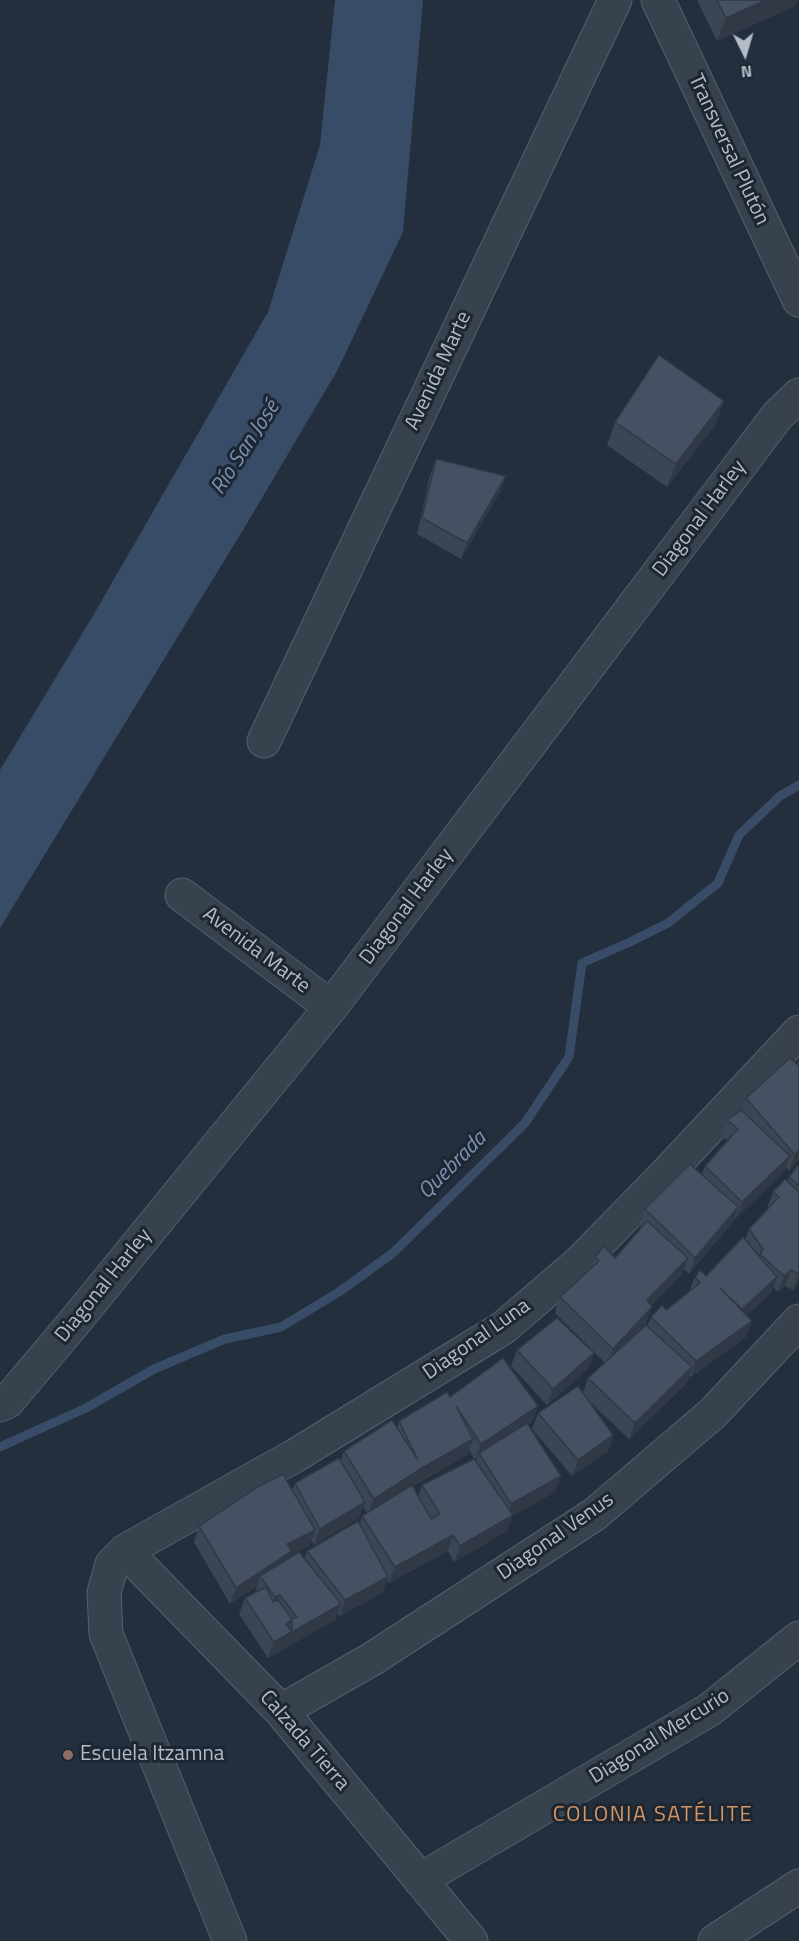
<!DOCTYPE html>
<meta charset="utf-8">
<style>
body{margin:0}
#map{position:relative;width:799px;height:1941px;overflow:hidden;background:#242f3e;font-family:"Titillium Web",sans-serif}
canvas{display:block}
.north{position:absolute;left:715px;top:24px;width:60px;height:60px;-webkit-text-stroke:4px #1d2633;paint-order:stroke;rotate:175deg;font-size:16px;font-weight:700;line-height:24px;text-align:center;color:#b4bcc9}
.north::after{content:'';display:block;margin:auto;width:21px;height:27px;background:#b4bcc9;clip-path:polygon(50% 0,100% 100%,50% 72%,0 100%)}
</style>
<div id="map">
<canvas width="799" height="1941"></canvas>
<div class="north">N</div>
</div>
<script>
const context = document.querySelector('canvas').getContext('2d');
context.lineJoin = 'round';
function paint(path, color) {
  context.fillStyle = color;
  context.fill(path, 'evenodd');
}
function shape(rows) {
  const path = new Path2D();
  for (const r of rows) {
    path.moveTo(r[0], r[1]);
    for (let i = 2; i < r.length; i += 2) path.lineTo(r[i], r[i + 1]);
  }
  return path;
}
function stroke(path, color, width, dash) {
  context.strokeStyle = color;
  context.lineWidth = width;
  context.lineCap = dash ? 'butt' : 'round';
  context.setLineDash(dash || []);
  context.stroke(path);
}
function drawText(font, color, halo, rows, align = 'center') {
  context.font = font + ' "Titillium Web",sans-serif';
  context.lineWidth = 6;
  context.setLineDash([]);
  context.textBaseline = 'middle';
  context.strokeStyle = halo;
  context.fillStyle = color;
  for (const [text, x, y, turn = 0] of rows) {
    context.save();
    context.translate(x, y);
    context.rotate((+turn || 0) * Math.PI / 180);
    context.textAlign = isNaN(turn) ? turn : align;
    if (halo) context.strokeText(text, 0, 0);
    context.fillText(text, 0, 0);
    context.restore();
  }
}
paint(shape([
 [335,0,423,0,403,232,337,371,249,520,0,928,0,770,94,614,268,312,320,145]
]), '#394c67');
stroke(shape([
 [0,1447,86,1408,154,1369,225,1339,281,1327,339,1292,393,1253,525,1123,569,1057,582,963,630,942,668,923,718,883,739,835,780,796,799,785]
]), '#394c67', 9);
const minor = shape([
 [658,0,799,300],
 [264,741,615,0],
 [182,895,331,1007],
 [0,1405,7,1402,77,1319,331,1007,778,415,799,395],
 [125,1551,281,1711,471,1941],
 [281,1711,372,1659,595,1514,713,1413,799,1321],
 [420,1880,709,1710,799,1638],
 [230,1941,106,1634,104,1593,112,1564,125,1551,296,1455,503,1328,580,1262,664,1176,799,1032],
 [715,1941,799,1886]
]);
stroke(minor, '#565f6c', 35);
stroke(minor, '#38414e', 33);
paint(shape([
 [697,0,798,0,795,6,717,41],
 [615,422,716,424,667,487,607,445],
 [436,459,506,476,500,492,461,559,417,534,430,475],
 [799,1060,799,1159,789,1171,786,1167,784,1172,736,1218,735,1217,732,1223,689,1274,684,1269,682,1274,651,1306,646,1323,632,1338,647,1326,651,1317,666,1310,689,1292,695,1277,706,1276,745,1240,749,1229,768,1209,767,1208,773,1192,787,1181,789,1177,799,1164,799,1283,793,1290,785,1286,778,1292,773,1287,771,1293,747,1315,746,1337,691,1377,689,1376,687,1383,629,1439,589,1401,613,1435,608,1451,572,1476,532,1429,538,1413,583,1392,588,1378,605,1363,555,1313,560,1297,590,1270,595,1257,615,1258,642,1227,639,1225,645,1209,702,1174,705,1166,728,1141,721,1136,727,1120,741,1110,746,1098,797,1065],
 [517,1350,594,1353,588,1369,547,1405,511,1366],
 [450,1397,538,1406,532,1422,528,1424,555,1492,512,1516,507,1531,454,1562,448,1551,389,1583,387,1580,382,1593,340,1616,337,1613,335,1620,268,1658,239,1614,245,1598,255,1593,257,1586,230,1604,194,1542,199,1526,292,1490,295,1483,341,1460,344,1451,397,1428,399,1421],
 [469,1450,475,1460,477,1459,476,1462,422,1485,418,1496,413,1486,467,1455],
 [363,1507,367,1513,362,1516,360,1524,307,1551,304,1559,289,1559,290,1555,309,1546,311,1540,314,1545,359,1518]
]), '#3b4654');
paint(shape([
 [766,0,798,0,795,6,717,41,726,18],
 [724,401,716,424,667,487,676,464],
 [506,476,500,492,461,559,467,543],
 [799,1150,799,1159,789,1171,795,1155],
 [790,1156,784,1172,736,1218,742,1202],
 [738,1207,732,1223,689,1274,695,1258],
 [688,1258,682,1274,641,1316,647,1300],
 [791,1270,785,1286,778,1292,784,1276],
 [799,1274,799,1283,793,1290],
 [777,1277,771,1293,736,1325,742,1309],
 [652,1307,646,1323,608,1365,613,1349],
 [752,1321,746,1337,691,1377,696,1361],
 [594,1353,588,1369,547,1405,553,1389],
 [692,1367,687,1383,629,1439,635,1423],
 [538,1406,532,1422,481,1456,479,1453,477,1459,475,1460,481,1444],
 [613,1435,608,1451,572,1476,578,1460],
 [473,1439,467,1455,416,1484,368,1515,374,1499,422,1468],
 [561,1476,555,1492,512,1516,507,1531,454,1562,460,1546,505,1519,511,1504],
 [365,1502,359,1518,314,1545,320,1529],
 [315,1530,309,1546,290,1555,286,1567,260,1576,257,1586,230,1604,236,1588,287,1544],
 [453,1535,448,1551,389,1583,395,1567],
 [388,1577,382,1593,340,1616,345,1600],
 [280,1595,274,1611,269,1613,275,1597],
 [341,1604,335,1620,286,1648,292,1632],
 [292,1619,286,1635,292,1632,286,1648,268,1658,274,1642,286,1624]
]), '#303945');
const building = shape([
 [717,0,766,0,726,18,717,0],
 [659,355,724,401,676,464,615,422,659,355],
 [436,459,506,476,467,543,422,518,436,459],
 [790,1058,799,1066,799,1150,795,1155,746,1098,790,1058],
 [741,1110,790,1156,742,1202,705,1166,738,1129,727,1120,741,1110],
 [690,1164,738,1207,695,1258,645,1209,690,1164],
 [799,1164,799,1186,789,1177,799,1164],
 [785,1179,799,1192,799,1274,791,1270,784,1276,760,1254,763,1249,749,1229,779,1197,773,1192,785,1179],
 [647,1221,688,1258,647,1300,652,1307,613,1349,560,1297,599,1261,595,1257,604,1246,615,1258,647,1221],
 [743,1237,777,1277,742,1309,720,1288,752,1321,696,1361,651,1317,662,1305,666,1310,700,1283,695,1277,700,1270,706,1276,743,1237],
 [557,1318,594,1353,553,1389,517,1350,557,1318],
 [646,1325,692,1367,635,1423,588,1378,646,1325],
 [503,1358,538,1406,481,1444,456,1406,473,1439,422,1468,374,1499,344,1451,392,1420,418,1460,399,1421,447,1392,450,1397,503,1358],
 [578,1386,613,1435,578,1460,538,1413,578,1386],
 [527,1423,561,1476,511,1504,479,1453,527,1423],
 [339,1458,365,1502,320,1529,295,1483,339,1458],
 [474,1459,513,1515,460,1546,453,1535,395,1567,362,1516,412,1485,431,1519,440,1514,422,1485,474,1459],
 [283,1474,315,1530,287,1544,292,1551,236,1588,199,1526,256,1488,283,1474],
 [358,1521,388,1577,345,1600,307,1551,358,1521],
 [299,1552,341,1604,292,1632,292,1619,297,1617,280,1595,275,1597,260,1576,299,1552],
 [266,1587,273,1602,278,1600,292,1619,286,1624,292,1632,274,1642,245,1598,266,1587]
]);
paint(building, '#455162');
stroke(building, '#303945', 1.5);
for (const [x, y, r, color] of [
 [68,1755,6,"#8d6e63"]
]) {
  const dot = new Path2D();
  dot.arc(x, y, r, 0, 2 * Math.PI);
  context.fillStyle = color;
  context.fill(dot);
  stroke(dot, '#1d2633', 2);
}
drawText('21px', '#b4bcc9', '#1d2633', [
 ["Transversal Plutón",728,150,65],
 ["Avenida Marte",439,371,-65],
 ["Diagonal Harley",700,519,-53],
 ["Diagonal Harley",407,907,-53],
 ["Avenida Marte",256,951,37],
 ["Diagonal Harley",104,1286,-51],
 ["Diagonal Luna",477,1340,-35],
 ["Diagonal Venus",556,1537,-35],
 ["Diagonal Mercurio",660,1737,-32],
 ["Calzada Tierra",304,1741,49]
]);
drawText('21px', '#b4bcc9', '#1d2633', [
 ["Escuela Itzamna",80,1755]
], 'left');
drawText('italic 22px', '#7c92b1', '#1d2633', [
 ["Río San José",246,448,-57],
 ["Quebrada",453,1166,-45]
]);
context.letterSpacing = '1.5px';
drawText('22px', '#d59563', '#1d2633', [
 ["COLONIA SATÉLITE",653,1816]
]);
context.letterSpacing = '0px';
</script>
